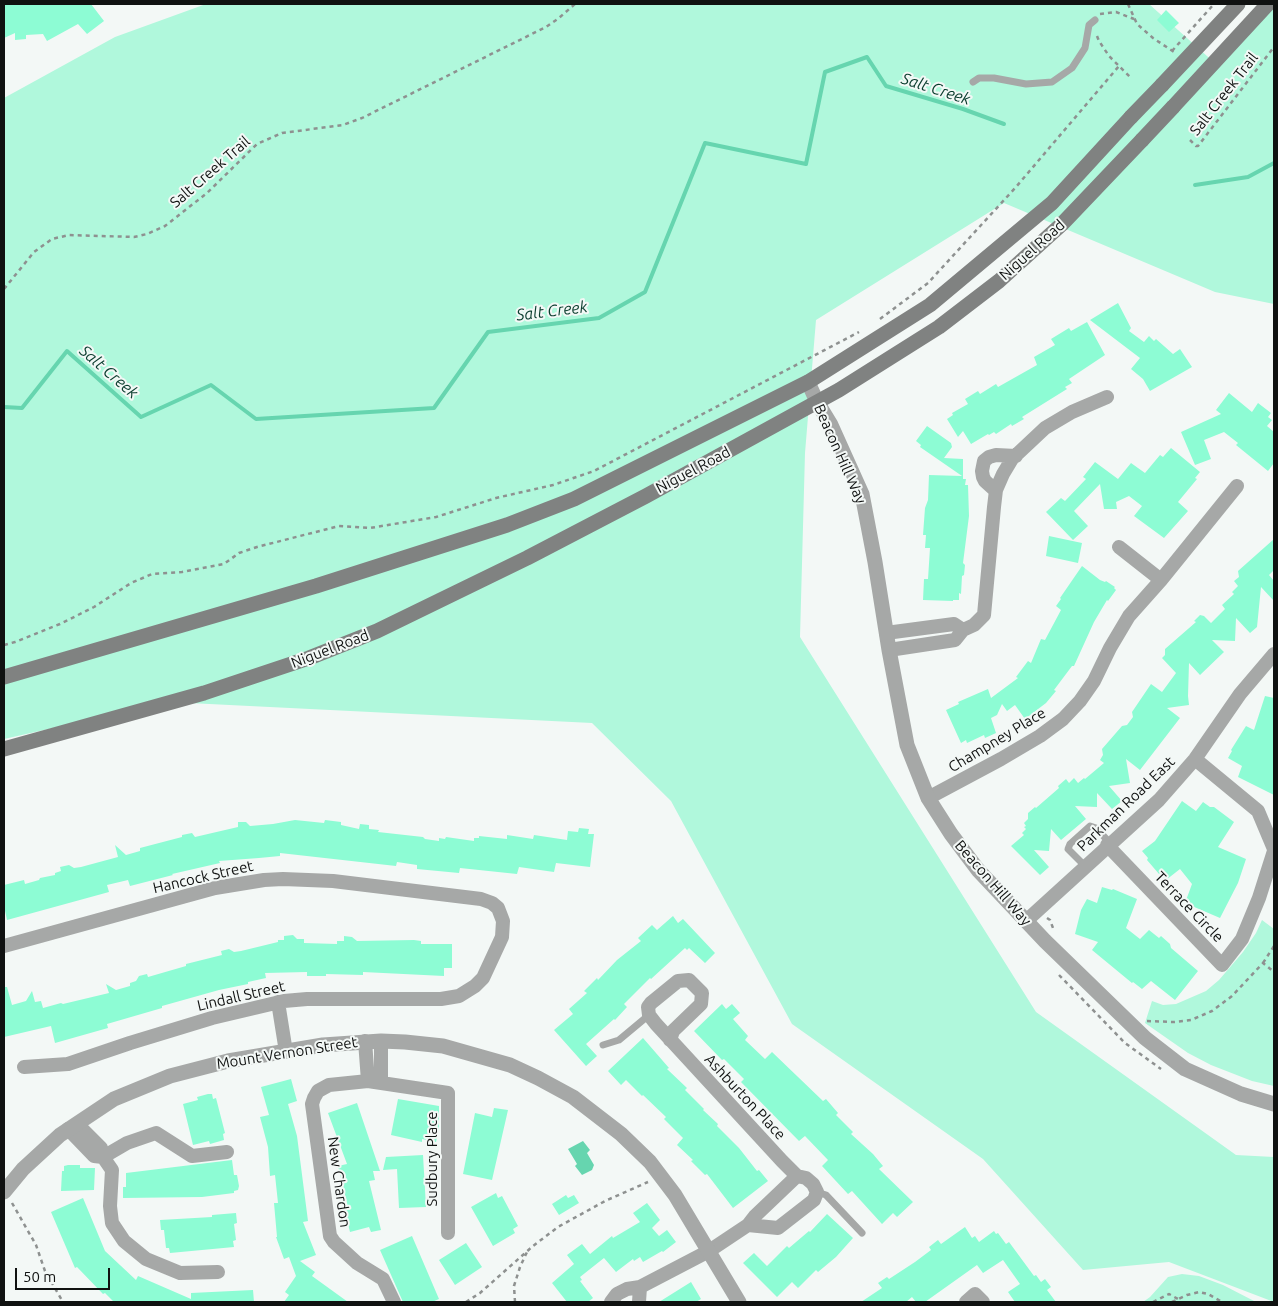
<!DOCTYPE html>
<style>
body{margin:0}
#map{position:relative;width:1278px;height:1306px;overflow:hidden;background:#f3f8f6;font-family:Ubuntu,sans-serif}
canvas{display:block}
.frame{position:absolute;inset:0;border:5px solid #101211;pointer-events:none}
.scale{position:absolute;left:15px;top:1268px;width:95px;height:22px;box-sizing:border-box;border:2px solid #101211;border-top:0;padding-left:6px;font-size:15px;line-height:18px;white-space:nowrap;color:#101211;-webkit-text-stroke:4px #f3f8f6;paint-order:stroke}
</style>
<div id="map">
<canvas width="1278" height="1306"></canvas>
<div class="frame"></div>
<div class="scale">50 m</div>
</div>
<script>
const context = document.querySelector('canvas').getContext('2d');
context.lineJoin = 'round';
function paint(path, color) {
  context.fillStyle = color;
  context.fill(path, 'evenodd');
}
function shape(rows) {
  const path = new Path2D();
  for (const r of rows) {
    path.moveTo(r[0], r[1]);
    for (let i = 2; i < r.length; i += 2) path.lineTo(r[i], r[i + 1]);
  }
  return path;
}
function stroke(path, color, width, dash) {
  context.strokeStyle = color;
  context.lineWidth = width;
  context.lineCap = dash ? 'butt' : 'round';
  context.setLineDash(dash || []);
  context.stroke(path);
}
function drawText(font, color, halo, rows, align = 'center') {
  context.font = font + ' Ubuntu,sans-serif';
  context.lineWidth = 4;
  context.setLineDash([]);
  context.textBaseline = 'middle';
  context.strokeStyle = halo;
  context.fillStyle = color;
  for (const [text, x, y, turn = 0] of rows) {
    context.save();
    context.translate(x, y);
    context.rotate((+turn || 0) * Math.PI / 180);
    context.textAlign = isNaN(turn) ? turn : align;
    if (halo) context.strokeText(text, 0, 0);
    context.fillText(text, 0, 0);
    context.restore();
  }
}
paint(shape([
 [206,4,1149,4,1217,65,1274,4,1274,304,1215,292,1004,203,816,320,805,453,800,637,1036,1012,1236,1155,1274,1157,1274,1302,1169,1262,1083,1270,983,1159,792,1024,671,801,592,723,169,702,4,739,4,98,115,37],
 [1262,920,1274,929,1274,1086,1252,1081,1211,1065,1188,1053,1145,1023,1152,1001,1163,1005,1176,1004,1206,991,1219,980,1243,952,1256,933],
 [1182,1274,1199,1276,1223,1285,1256,1302,1143,1302,1150,1297,1168,1277]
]), '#b0f8dc');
paint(shape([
 [583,1141,590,1150,587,1153,594,1165,592,1170,582,1175,575,1166,577,1164,568,1149]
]), '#66d5af');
stroke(shape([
 [1195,185,1248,177,1274,163],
 [4,407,22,408,67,351,141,417,211,385,256,419,434,408,488,332,599,318,645,292,705,143,806,164,825,72,867,57,886,86,963,109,1004,124]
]), '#66d5af', 4);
paint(shape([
 [4,4,91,4,104,21,87,34,78,24,47,41,43,34,26,35,26,39,15,40,15,33,4,38],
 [1166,10,1179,23,1169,32,1157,20],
 [1118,303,1131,328,1129,331,1144,342,1149,336,1154,341,1156,339,1173,354,1180,349,1192,367,1150,391,1143,379,1131,369,1140,358,1090,320],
 [1087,322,1105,355,1069,379,1072,383,1065,387,1067,389,1022,417,1024,419,1012,426,1011,424,996,434,994,432,989,435,988,434,971,444,963,431,958,437,947,419,953,415,952,413,968,404,965,399,978,391,980,394,996,384,998,387,1037,365,1034,357,1055,345,1051,339,1069,328,1071,331],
 [1229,393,1252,412,1258,403,1271,413,1268,417,1272,420,1267,426,1274,432,1274,463,1268,471,1236,445,1238,443,1224,432,1204,440,1211,459,1195,465,1181,432,1221,414,1216,410],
 [927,426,951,443,952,447,944,458,963,459,963,479,966,479,965,485,968,485,969,516,963,563,965,565,964,575,962,576,961,594,959,593,959,600,953,600,953,601,923,600,924,579,928,579,930,548,925,548,926,535,923,535,925,508,928,500,929,475,962,476,920,447,921,445,916,441],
 [1171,448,1200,472,1195,478,1197,479,1178,502,1188,511,1164,538,1134,516,1142,506,1129,496,1116,502,1117,509,1104,509,1100,484,1074,511,1088,526,1073,540,1046,512,1061,498,1065,501,1086,479,1083,477,1095,462,1118,479,1131,463,1145,473,1160,455,1163,457],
 [1049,536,1082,543,1078,563,1046,556],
 [1274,539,1274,570,1269,575,1274,581,1274,601,1261,587,1257,627,1250,633,1236,618,1235,641,1212,640,1224,652,1200,675,1189,663,1188,696,1189,705,1167,708,1180,718,1140,770,1126,759,1130,783,1109,786,1122,801,1112,809,1097,793,1097,807,1075,806,1086,819,1061,840,1051,829,1049,851,1034,850,1049,867,1040,875,1011,846,1024,835,1022,833,1026,829,1024,827,1026,826,1024,823,1028,819,1028,813,1035,807,1036,808,1059,788,1058,786,1066,779,1069,783,1074,778,1078,783,1084,778,1085,779,1104,763,1100,760,1103,755,1102,749,1122,726,1127,725,1133,717,1132,712,1151,684,1162,692,1176,673,1162,658,1165,655,1165,649,1196,622,1194,621,1200,615,1204,616,1211,623,1225,609,1222,605,1234,594,1232,592,1238,586,1234,581,1239,577,1238,571],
 [1082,566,1100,580,1105,582,1106,581,1115,587,1114,588,1116,590,1108,601,1107,600,1094,622,1074,666,1072,666,1054,690,1056,691,1046,703,1025,719,1015,705,1007,711,1002,704,997,715,991,718,996,733,985,738,984,735,967,743,966,740,961,743,946,710,959,704,958,702,988,689,991,698,1018,678,1016,677,1028,661,1031,663,1041,639,1045,640,1061,610,1056,606,1061,599,1060,598],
 [1265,696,1274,698,1274,795,1238,777,1242,766,1228,758,1232,751,1231,750,1246,726,1254,730],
 [1182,801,1196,811,1203,802,1210,807,1214,807,1234,822,1218,847,1246,859,1238,883,1220,918,1185,903,1192,884,1180,869,1166,880,1160,873,1159,874,1147,860,1148,858,1142,851,1155,841],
 [295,820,324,823,325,820,341,822,341,825,359,829,360,824,369,825,369,829,379,830,378,832,423,837,425,839,439,841,439,838,445,839,446,837,474,841,474,838,479,838,479,836,507,839,507,835,533,839,534,835,567,840,568,831,578,832,579,828,589,829,588,834,594,834,590,867,556,863,554,872,519,867,517,874,460,868,459,873,417,869,417,865,397,862,396,866,280,853,280,856,259,858,219,861,220,863,172,874,173,875,130,886,128,880,107,885,109,892,7,920,4,906,4,885,24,880,25,884,39,880,40,878,55,875,55,873,61,871,60,867,69,865,74,868,81,867,118,857,115,845,126,855,140,851,140,848,182,837,182,835,192,833,195,837,238,827,238,822,246,822,250,826,273,824],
 [1102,887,1112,890,1113,889,1137,899,1126,928,1140,939,1149,930,1159,938,1161,936,1170,944,1171,948,1198,971,1175,1000,1151,981,1142,989,1133,982,1132,983,1092,950,1098,942,1075,934,1081,910,1087,899,1097,903],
 [673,916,678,923,683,919,715,953,705,963,689,948,687,950,685,948,651,979,650,978,624,1004,627,1007,615,1020,614,1019,586,1044,597,1056,586,1066,554,1030,573,1014,569,1009,587,993,584,991,597,978,598,980,617,960,641,941,638,938,652,925,657,930],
 [293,935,297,939,304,939,304,943,337,944,337,941,344,941,344,936,352,937,357,941,414,940,421,941,421,944,452,944,452,968,444,968,444,976,363,972,363,975,326,974,326,976,307,976,307,972,265,973,266,978,248,982,248,984,219,990,162,1006,162,1008,107,1024,108,1028,55,1043,51,1026,4,1037,4,987,7,987,12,1005,26,1001,32,991,35,1002,41,1001,43,1008,61,1003,63,1004,109,993,106,984,116,990,130,986,130,983,136,981,139,976,147,974,148,977,186,966,186,964,222,955,221,951,229,949,234,952,241,951,278,942,278,940,284,940,284,936],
 [722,1004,726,1009,732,1004,740,1013,733,1019,748,1036,745,1040,765,1059,772,1052,823,1101,826,1099,838,1113,836,1115,853,1132,851,1134,873,1154,883,1166,879,1169,913,1202,897,1217,893,1213,882,1224,852,1191,848,1194,822,1166,828,1160,805,1136,799,1141,741,1082,744,1079,724,1059,722,1060,694,1031],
 [643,1038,669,1068,667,1069,687,1088,685,1090,704,1109,703,1110,718,1124,717,1126,739,1148,757,1171,759,1170,768,1181,733,1208,707,1174,705,1175,691,1161,693,1160,677,1145,683,1138,664,1119,666,1117,643,1095,642,1096,626,1080,621,1085,608,1071],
 [291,1079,297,1101,288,1104,297,1136,308,1221,303,1222,316,1255,300,1261,315,1272,312,1276,348,1302,284,1302,289,1295,285,1292,296,1276,289,1257,284,1259,276,1237,277,1237,274,1203,278,1203,275,1175,270,1176,268,1147,260,1117,269,1115,261,1087],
 [208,1094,212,1094,213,1099,216,1098,225,1133,223,1134,224,1140,210,1144,209,1141,193,1145,183,1104,198,1100,197,1097],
 [398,1099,439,1106,439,1128,436,1142,422,1139,422,1142,391,1135],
 [357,1103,380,1171,373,1171,375,1180,369,1181,381,1230,371,1232,369,1227,350,1232,344,1208,348,1207,338,1166,347,1164,328,1113],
 [494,1108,508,1110,492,1180,463,1174,475,1113,492,1117],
 [423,1155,426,1207,399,1208,397,1169,383,1170,386,1157],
 [232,1160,234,1175,237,1175,239,1186,238,1190,234,1191,234,1193,202,1197,123,1198,123,1187,126,1187,126,1173],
 [68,1165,80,1165,80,1168,95,1168,94,1190,61,1191,62,1171,64,1171,64,1166],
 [496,1193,498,1198,502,1196,518,1226,513,1229,515,1233,493,1246,471,1207],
 [566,1195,568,1198,574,1195,579,1203,559,1215,552,1204],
 [83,1198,105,1251,136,1280,138,1276,191,1299,191,1293,253,1290,254,1302,114,1302,105,1293,103,1294,77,1267,75,1268,51,1212],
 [647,1203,660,1220,652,1228,659,1236,667,1230,676,1242,663,1252,662,1251,643,1262,640,1257,634,1261,633,1259,616,1272,604,1258,580,1277,582,1280,580,1281,593,1298,588,1302,567,1302,552,1283,574,1264,567,1255,582,1244,590,1254,612,1236,613,1238,640,1222,633,1213],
 [236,1213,237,1223,234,1224,236,1240,233,1241,234,1247,170,1253,169,1248,166,1248,164,1230,161,1230,160,1220,212,1217,212,1215],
 [827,1214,853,1238,836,1257,818,1272,816,1270,798,1288,792,1282,777,1297,743,1263,754,1253,767,1266,787,1246,789,1248,809,1231,810,1232],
 [965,1227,972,1238,975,1236,979,1242,994,1231,996,1234,998,1233,1006,1244,1009,1242,1034,1276,1036,1275,1041,1282,1045,1279,1051,1287,1047,1290,1056,1302,1015,1302,1008,1292,1020,1284,1003,1260,983,1273,977,1265,925,1302,916,1302,912,1297,906,1302,861,1302,882,1288,878,1283,887,1277,889,1279,915,1262,931,1250,929,1247,938,1240,941,1244],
 [412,1236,439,1299,432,1302,403,1302,380,1250],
 [466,1243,482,1267,455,1285,439,1260],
 [691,1282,701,1299,696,1302,659,1302]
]), '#8dfcd4');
stroke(shape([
 [1128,4,1137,24,1153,38,1174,52],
 [1100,14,1116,12,1134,19],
 [1097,36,1099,41,1109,56,1132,79],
 [1172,51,1214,4],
 [1190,140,1196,146,1198,146,1274,47],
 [4,289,34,252,52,239,69,235,134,237,147,234,165,226,207,193,257,144,282,133,343,125,362,118,546,27,559,18,575,4],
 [880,319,928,283,1016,187,1119,66],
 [4,645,15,642,60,624,94,607,131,583,152,574,182,572,224,564,239,553,257,547,339,526,370,528,436,517,496,498,553,485,594,471,859,332],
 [1047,918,1050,920,1053,928],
 [1263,963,1274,946],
 [1059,975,1125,1043,1161,1069],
 [1147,1021,1174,1022,1191,1020,1212,1011,1232,996,1263,963,1274,972],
 [12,1203,36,1245,45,1271,63,1302],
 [466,1302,480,1293,533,1246,558,1227,605,1201,648,1182],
 [515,1302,514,1286,520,1267,527,1252],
 [1153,1302,1169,1294,1178,1299],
 [1172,1302,1187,1295,1199,1292,1208,1294,1222,1302]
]), '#8e9190', 2.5, [4, 4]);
stroke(shape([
 [973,82,979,78,994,78,1026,84,1052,82,1072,68,1085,48,1089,25,1095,20],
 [1085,866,1068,849,1070,844,1090,826,1096,828,1110,843],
 [603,1045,619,1040,649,1015],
 [817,1192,826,1195,862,1233]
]), '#a6a8a7', 7);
stroke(shape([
 [996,491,985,481,983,477,982,471,984,461,989,457,996,455,1016,456],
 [1119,547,1161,580],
 [886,633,954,624,963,630],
 [889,650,955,640,963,630,974,625,984,615,994,507,996,490,1003,474,1012,459,1045,428,1072,412,1107,397],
 [1195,759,1258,811,1274,849],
 [928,798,1001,759,1040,736,1063,719,1080,701,1094,681,1110,648,1129,616,1161,580,1237,486],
 [1107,845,1222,965,1242,939,1259,898,1274,851],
 [1026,921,1159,800,1195,759,1240,694,1274,654],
 [4,946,215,888,264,880,283,879,333,881,481,899,492,903,498,908,503,921,502,937,483,978,475,986,459,996,441,999,307,999,284,1001,212,1018,130,1043,68,1064,24,1067],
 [278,1002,286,1052],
 [670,1040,673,1031,701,1004,702,993,689,980,678,981,651,1003,648,1007,649,1015,656,1024,782,1161,797,1176,806,1178,813,1184,817,1192,814,1200,778,1228,748,1225],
 [365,1041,368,1081],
 [381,1041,381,1082],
 [77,1124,101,1148,103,1157,112,1170,110,1206,112,1223,124,1241,146,1259,180,1273,218,1272],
 [68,1129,94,1156,103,1157,127,1143,156,1133,192,1156,227,1152],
 [394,1302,383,1279,357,1263,334,1242,330,1236,312,1104,314,1098,318,1091,329,1085,368,1081,448,1093,448,1233],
 [611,1302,617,1294,627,1289,640,1287],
 [639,1302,640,1287,709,1251,748,1225,755,1216,797,1176],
 [966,1302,975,1294,983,1302]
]), '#a6a8a7', 14);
stroke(shape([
 [808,382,817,402,831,425,862,494,875,562,889,650,907,745,928,798,951,834,978,870,1045,941,1145,1038,1185,1069,1241,1094,1274,1104],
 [4,1192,23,1169,60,1135,114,1099,170,1076,228,1061,323,1045,381,1041,405,1042,443,1046,510,1065,538,1078,573,1097,621,1134,650,1162,675,1195,739,1302]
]), '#a6a8a7', 15);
stroke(shape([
 [1162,85,1238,4],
 [1173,107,1268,4],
 [4,677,316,586,507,525,574,499,808,382,930,305,1052,203,1131,117],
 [4,749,204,693,309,658,377,631,527,558,646,496,839,390,939,327,999,281,1062,224,1142,140]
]), '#808281', 15);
stroke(shape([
 [1131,117,1162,85],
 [1142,140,1173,107]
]), '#808281', 15);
drawText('15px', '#101211', '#f3f8f6', [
 ["Salt Creek Trail",1224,94,-52],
 ["Salt Creek Trail",210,172,-41],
 ["Niguel Road",1032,250,-42],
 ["Beacon Hill Way",840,454,66],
 ["Niguel Road",693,470,-28],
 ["Niguel Road",330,649,-21],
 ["Champney Place",997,740,-31],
 ["Parkman Road East",1126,804,-44],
 ["Hancock Street",203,877,-13],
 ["Beacon Hill Way",993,883,49],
 ["Terrace Circle",1189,907,46],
 ["Lindall Street",241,996,-13],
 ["Mount Vernon Street",287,1053,-9],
 ["Ashburton Place",745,1097,47],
 ["Sudbury Place",432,1159,-90],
 ["New Chardon",339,1182,82]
]);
drawText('italic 16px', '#093c2d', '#f3f8f6', [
 ["Salt Creek",936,89,18],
 ["Salt Creek",552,311,-7],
 ["Salt Creek",109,372,41]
]);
</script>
